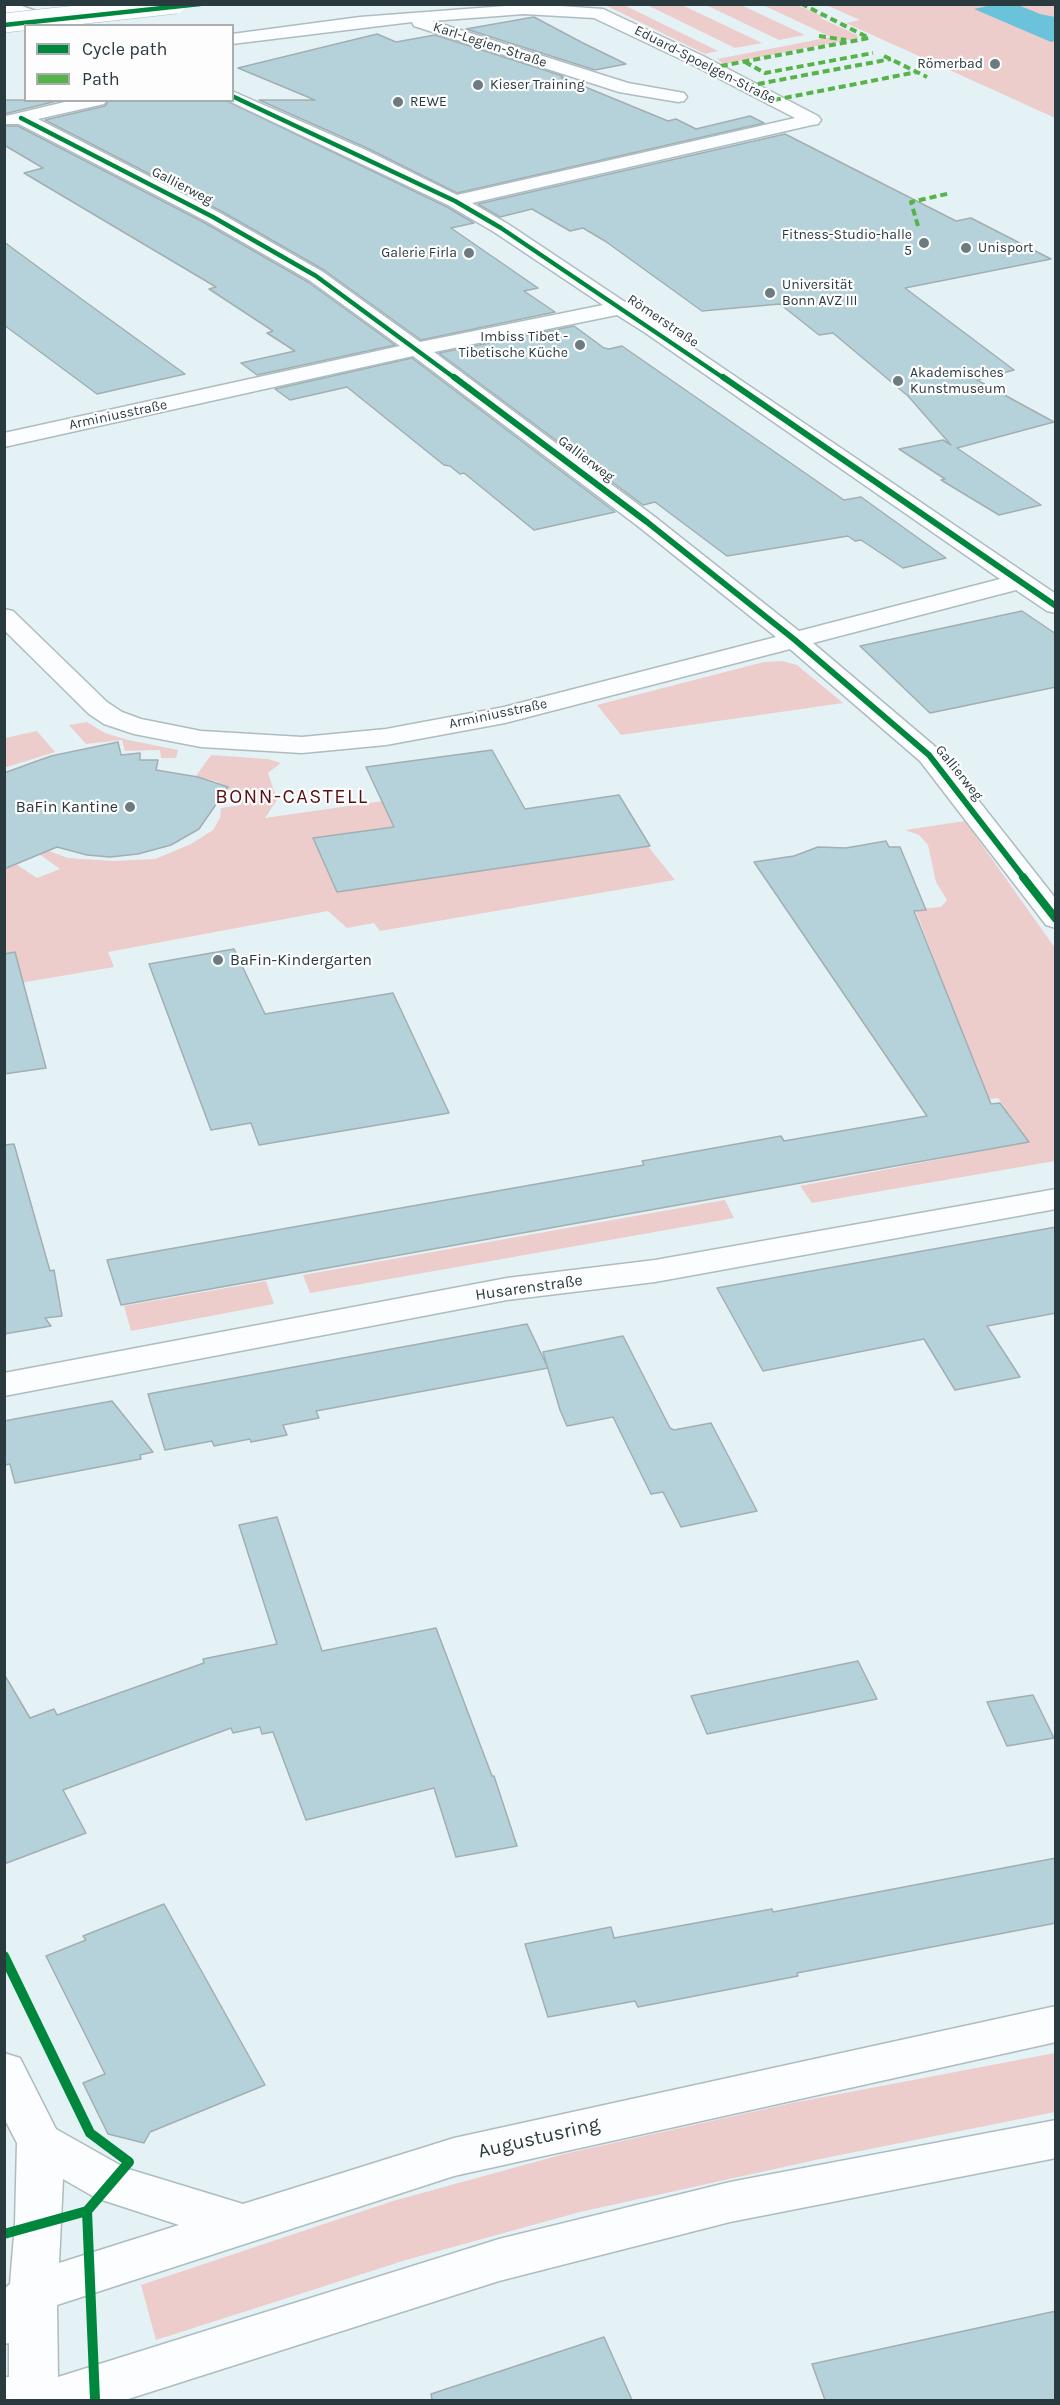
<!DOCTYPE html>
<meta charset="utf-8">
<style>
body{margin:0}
#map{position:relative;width:1060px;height:2405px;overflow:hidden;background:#e4f2f6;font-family:Karla,sans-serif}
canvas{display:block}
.frame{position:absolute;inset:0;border:6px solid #2a3b40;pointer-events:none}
.legend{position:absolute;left:24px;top:24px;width:210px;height:78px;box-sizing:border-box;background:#fdfdfd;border:2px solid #a9afb1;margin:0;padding:8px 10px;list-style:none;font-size:18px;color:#2a3b40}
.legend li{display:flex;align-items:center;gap:12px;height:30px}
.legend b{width:30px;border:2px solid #a9afb1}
</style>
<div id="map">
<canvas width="1060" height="2405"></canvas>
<div class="frame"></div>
<ul class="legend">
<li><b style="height:8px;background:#00873e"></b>Cycle path</li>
<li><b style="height:8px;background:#56b347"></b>Path</li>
</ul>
</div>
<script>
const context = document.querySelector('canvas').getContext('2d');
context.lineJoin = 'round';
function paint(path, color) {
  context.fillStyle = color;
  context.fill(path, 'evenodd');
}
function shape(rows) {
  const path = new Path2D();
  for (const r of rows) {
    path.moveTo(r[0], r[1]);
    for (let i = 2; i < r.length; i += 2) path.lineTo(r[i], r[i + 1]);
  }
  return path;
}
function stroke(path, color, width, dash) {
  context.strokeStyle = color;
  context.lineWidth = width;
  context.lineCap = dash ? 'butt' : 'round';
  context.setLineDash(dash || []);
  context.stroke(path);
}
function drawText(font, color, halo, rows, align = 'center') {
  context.font = font + ' Karla,sans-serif';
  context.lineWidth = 4.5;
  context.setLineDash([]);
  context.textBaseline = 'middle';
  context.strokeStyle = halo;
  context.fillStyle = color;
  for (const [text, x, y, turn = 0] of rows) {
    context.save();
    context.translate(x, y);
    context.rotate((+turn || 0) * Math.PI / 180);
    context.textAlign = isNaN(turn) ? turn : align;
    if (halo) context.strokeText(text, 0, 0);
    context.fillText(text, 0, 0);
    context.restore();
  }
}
paint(shape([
 [769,4,797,5,824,17,820,18,857,35,858,38,724,64,717,59,831,37,765,6],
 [605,5,624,5,718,51,705,54],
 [647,5,682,5,762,43,735,48],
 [706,5,741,5,805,35,779,40],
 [826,5,1055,5,1055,118,846,23,860,20],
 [782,661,797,665,843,703,621,735,597,705,764,662],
 [87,722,105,733,128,740,178,750,176,758,161,758,160,750,125,751,122,740,86,744,69,725],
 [37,731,55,752,7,767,5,766,5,738],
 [211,755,268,759,281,763,268,773,277,800,265,818,418,796,647,845,675,880,380,931,374,923,347,928,328,911,108,952,114,967,20,983,5,953,5,857,37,878,60,869,39,854,49,851,68,858,113,861,155,859,191,844,213,830,220,818,221,808,241,805,240,797,218,782,196,776],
 [965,821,1055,948,1055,1161,812,1203,800,1186,1029,1142,998,1098,973,1102,978,1072,955,1013,939,1014,950,1001,915,909,941,907,947,900,936,882,928,845,919,835,905,830],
 [725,1200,734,1218,310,1293,303,1275],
 [266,1281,274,1304,131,1331,124,1306],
 [1055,2053,1055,2112,820,2159,580,2212,406,2260,156,2340,141,2285,393,2201,564,2154,792,2103]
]), '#edcdcc');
paint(shape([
 [996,4,1018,5,1040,14,1055,17,1055,41,1051,42,974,9]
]), '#6ac2db');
const building = shape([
 [534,17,581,42,626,64,595,70,466,29,534,17],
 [377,34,396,42,435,35,563,76,561,77,668,121,676,119,696,129,750,116,764,123,457,193,369,149,259,100,315,100,238,68,377,34],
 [4,100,61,100,4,114,4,100],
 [109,100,225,100,447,207,474,223,451,228,538,288,524,291,555,312,421,340,324,270,221,211,45,120,105,106,109,100],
 [4,126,18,126,205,223,308,282,395,345,257,375,241,363,295,351,267,333,273,331,209,289,216,287,24,173,43,168,4,145,4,126],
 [785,134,956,221,971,218,1051,259,905,288,1014,370,977,380,1054,422,957,448,1041,505,999,515,941,480,945,479,899,449,943,440,951,445,908,396,833,333,819,335,780,304,702,311,605,241,583,228,570,231,532,209,500,217,478,204,785,134],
 [4,242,87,303,185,374,97,394,4,325,4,242],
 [574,326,604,348,609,349,622,346,844,500,861,497,946,558,903,568,861,540,855,541,848,536,727,556,655,502,643,505,439,353,574,326],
 [412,358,615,512,534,530,464,473,460,474,450,466,444,465,347,387,290,400,275,389,412,358],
 [1022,611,1056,634,1056,687,930,713,860,646,1022,611],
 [118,742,121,755,140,753,140,760,158,760,156,770,198,777,228,787,199,829,171,845,138,854,110,857,87,855,57,847,4,869,4,773,51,756,118,742],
 [492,750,525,809,619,795,650,846,337,892,313,838,394,827,366,767,492,750],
 [886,841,889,847,900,847,926,910,914,911,991,1104,1000,1103,1029,1142,121,1305,107,1260,644,1165,642,1161,781,1136,784,1141,927,1116,754,862,794,856,818,847,846,848,886,841],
 [234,949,265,1014,393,993,449,1113,259,1145,251,1123,211,1130,149,964,234,949],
 [15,952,46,1068,4,1074,4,954,15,952],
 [14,1144,50,1271,54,1270,62,1316,45,1318,51,1326,4,1334,4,1145,14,1144],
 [1056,1227,1056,1313,987,1326,1020,1377,955,1390,924,1339,763,1371,717,1288,1056,1227],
 [527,1324,548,1368,316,1411,319,1418,283,1425,287,1435,251,1442,250,1439,214,1446,212,1441,165,1450,148,1394,527,1324],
 [623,1336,670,1428,674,1430,711,1423,757,1511,681,1527,663,1492,651,1494,613,1417,567,1426,560,1410,543,1352,623,1336],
 [112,1401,153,1452,140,1455,141,1459,15,1483,10,1464,4,1465,4,1421,112,1401],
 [277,1517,322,1651,436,1628,492,1776,494,1776,517,1846,456,1857,434,1788,306,1820,273,1732,262,1734,260,1727,233,1733,231,1728,63,1790,86,1833,4,1864,4,1674,30,1718,54,1709,57,1715,204,1663,203,1659,277,1644,239,1525,277,1517],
 [858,1661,877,1699,707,1734,691,1696,858,1661],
 [1033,1695,1054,1738,1007,1746,987,1702,1033,1695],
 [1056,1858,1056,1923,797,1973,798,1976,638,2007,635,2001,548,2017,525,1944,611,1927,614,1938,772,1909,773,1912,1056,1858],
 [164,1904,265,2085,150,2132,144,2143,108,2134,83,2083,105,2074,46,1956,86,1940,83,1936,164,1904],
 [1056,2311,1056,2400,825,2400,812,2364,1056,2311],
 [604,2337,632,2400,432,2400,431,2394,604,2337]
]);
paint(building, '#b5d2da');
stroke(building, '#a1afb3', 1.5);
const minor = shape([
 [4,4,16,4,67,22,69,26,44,26,4,12,4,4],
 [532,4,603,9,703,56,818,116,821,120,818,124,812,125,472,203,508,224,658,324,1056,594,1056,613,1047,611,1016,590,813,643,938,749,1056,899,1056,928,1046,925,920,761,790,649,505,723,386,745,302,753,201,747,134,734,104,724,89,714,4,630,4,609,13,611,107,702,122,712,141,719,201,731,302,737,386,729,504,707,776,637,639,527,413,356,4,447,4,433,400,346,309,280,206,221,19,124,6,124,6,116,73,100,107,100,104,104,38,119,220,213,323,272,420,342,603,305,494,232,448,205,227,100,232,100,232,91,368,151,457,195,795,118,691,64,594,18,524,14,432,21,628,83,684,93,687,97,684,101,678,102,619,92,414,26,412,22,232,44,232,34,360,17,532,4],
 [617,315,644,332,1000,579,799,631,655,517,434,352,617,315],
 [1056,1189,1056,1209,655,1282,507,1300,4,1396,4,1373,507,1278,655,1260,1056,1189]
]);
const major = shape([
 [1056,2006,1056,2042,454,2176,57,2305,58,2377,499,2239,730,2182,1056,2120,1056,2158,730,2222,499,2281,125,2400,4,2400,4,2377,9,2377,9,2343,4,2344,4,2289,10,2284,15,2223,17,2143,4,2118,4,2053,20,2058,56,2129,125,2168,243,2204,454,2138,1056,2006],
 [63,2179,96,2198,179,2225,59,2263,63,2179]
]);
stroke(minor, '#aebcc0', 3);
stroke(major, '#aebcc0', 3);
paint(minor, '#fbfdfe');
paint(major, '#fbfdfe');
const highwayBridge = shape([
 [4,23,176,4]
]);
stroke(highwayBridge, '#aebcc0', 20, []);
stroke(highwayBridge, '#fbfdfe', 19);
stroke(shape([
 [819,36,846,40],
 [884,56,927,77],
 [745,62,765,73,873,53],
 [710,68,869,38,802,4],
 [747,86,891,59],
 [774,100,917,72],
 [918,226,911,202,951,193]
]), '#56b347', 4, [7, 4]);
stroke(shape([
 [4,25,200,4],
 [232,96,455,201,501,228,725,379],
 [21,118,213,217,316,276,456,379]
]), '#00873e', 4.5);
stroke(shape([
 [454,377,647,522,795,640,929,755,1024,878],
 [723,377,1056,606]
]), '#00873e', 6);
stroke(shape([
 [1023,877,1056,919]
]), '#00873e', 8);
stroke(shape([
 [4,1956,90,2133,129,2162,87,2211,4,2234],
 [87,2211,95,2400]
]), '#00873e', 10);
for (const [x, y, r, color] of [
 [995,64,6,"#6b7b80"],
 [478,85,6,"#6b7b80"],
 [398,102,6,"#6b7b80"],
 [924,243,6,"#6b7b80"],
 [966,248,6,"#6b7b80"],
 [469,253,6,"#6b7b80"],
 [770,293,6,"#6b7b80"],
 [580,345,6,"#6b7b80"],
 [898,381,6,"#6b7b80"],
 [130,807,6,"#6b7b80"],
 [218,960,6,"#6b7b80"]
]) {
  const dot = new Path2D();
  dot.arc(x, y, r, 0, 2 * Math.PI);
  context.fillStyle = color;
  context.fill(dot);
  stroke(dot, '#fdfdfd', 2);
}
drawText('14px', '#2a3b40', '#fdfdfd', [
 ["Karl-Legien-Straße",490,45,18],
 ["Eduard-Spoelgen-Straße",705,65,27],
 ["Gallierweg",182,186,27],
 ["Römerstraße",663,321,34],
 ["Arminiusstraße",118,415,-12],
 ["Gallierweg",586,459,37],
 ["Arminiusstraße",498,714,-12],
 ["Gallierweg",959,773,51]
]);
drawText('14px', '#2a3b40', '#fdfdfd', [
 ["Römerbad",983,64,"right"],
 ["Kieser Training",490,85],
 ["REWE",410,102],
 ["Fitness-Studio-halle",912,235,"right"],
 ["5",912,251,"right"],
 ["Unisport",978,248],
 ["Galerie Firla",457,253,"right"],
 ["Universität",782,285],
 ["Bonn AVZ III",782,301],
 ["Imbiss Tibet -",568,337,"right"],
 ["Tibetische Küche",568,353,"right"],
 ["Akademisches",910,373],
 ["Kunstmuseum",910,389]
], 'left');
drawText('16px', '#2a3b40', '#fdfdfd', [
 ["BaFin Kantine",118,807],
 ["BaFin-Kindergarten",230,960,"left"]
], 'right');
drawText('16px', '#2a3b40', '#fdfdfd', [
 ["Husarenstraße",529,1288,-8]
]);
context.letterSpacing = '1.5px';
drawText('20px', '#571213', '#fdfdfd', [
 ["BONN-CASTELL",292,797]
]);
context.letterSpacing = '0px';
drawText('20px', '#2a3b40', '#fdfdfd', [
 ["Augustusring",539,2138,-13]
]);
</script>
